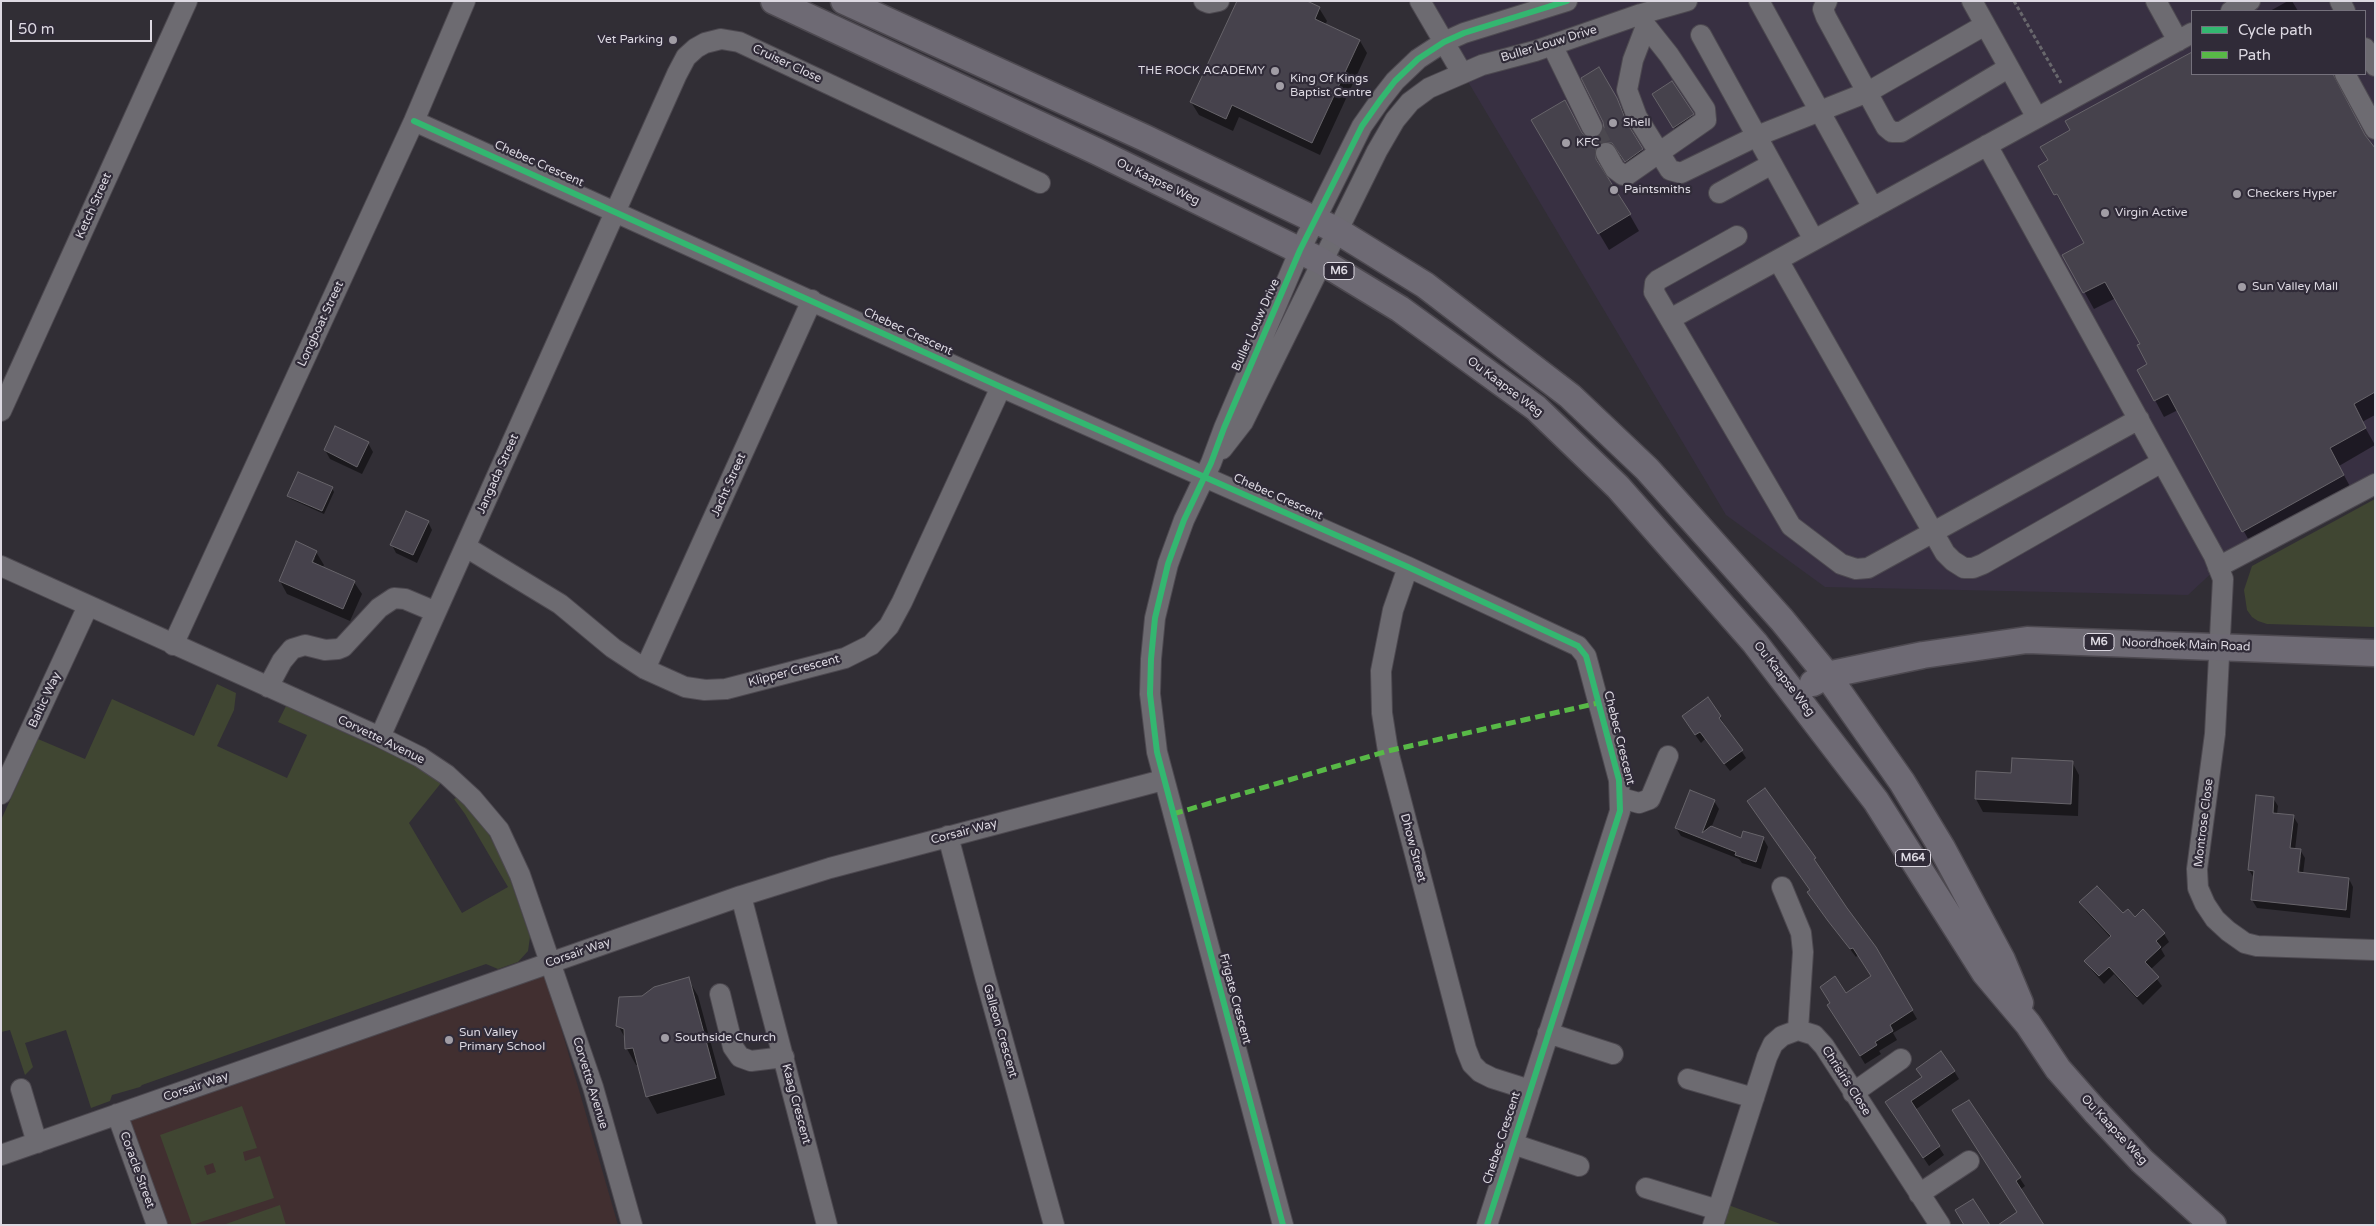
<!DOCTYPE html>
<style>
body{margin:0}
#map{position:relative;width:2376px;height:1226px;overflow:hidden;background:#312e35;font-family:"Varela Round",sans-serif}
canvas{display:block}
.frame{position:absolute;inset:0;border:2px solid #ddd9e2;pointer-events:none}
.legend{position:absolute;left:2191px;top:10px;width:175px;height:65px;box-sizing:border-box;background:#302b38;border:1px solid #75717c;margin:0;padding:6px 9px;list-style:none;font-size:15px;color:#ddd9e2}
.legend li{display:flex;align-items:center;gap:10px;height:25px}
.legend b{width:25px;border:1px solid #75717c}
.scale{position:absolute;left:10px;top:20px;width:142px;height:22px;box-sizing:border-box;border:2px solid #ddd9e2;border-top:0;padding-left:6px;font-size:15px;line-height:18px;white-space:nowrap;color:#ddd9e2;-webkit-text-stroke:4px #302b38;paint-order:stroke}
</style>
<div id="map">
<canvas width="2376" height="1226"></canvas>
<div class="frame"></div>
<ul class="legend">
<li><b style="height:6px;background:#33b770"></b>Cycle path</li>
<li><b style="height:6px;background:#58b947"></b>Path</li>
</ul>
<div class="scale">50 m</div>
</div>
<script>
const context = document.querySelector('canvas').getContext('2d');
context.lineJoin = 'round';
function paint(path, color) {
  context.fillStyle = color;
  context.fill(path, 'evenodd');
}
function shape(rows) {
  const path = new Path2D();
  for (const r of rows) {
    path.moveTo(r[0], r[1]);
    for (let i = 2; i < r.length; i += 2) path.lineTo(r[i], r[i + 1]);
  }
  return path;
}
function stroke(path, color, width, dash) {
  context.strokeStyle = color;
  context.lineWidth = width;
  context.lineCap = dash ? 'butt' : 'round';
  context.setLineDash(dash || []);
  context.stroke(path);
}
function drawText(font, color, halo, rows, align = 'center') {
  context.font = font + ' "Varela Round",sans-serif';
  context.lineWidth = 4.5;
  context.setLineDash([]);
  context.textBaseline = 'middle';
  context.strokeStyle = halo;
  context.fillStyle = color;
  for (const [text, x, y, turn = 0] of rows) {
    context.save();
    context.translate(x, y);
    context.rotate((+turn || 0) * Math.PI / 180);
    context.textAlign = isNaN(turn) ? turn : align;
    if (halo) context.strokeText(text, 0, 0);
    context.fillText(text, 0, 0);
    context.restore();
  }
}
paint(shape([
 [1420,1,2375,1,2375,484,2218,567,2188,595,1825,587,1726,515],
 [2192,11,2365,11,2365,74,2192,74]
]), '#383042');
paint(shape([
 [544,969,618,1225,160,1225,121,1111]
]), '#412f30');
paint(shape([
 [2375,499,2375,627,2267,624,2258,621,2252,617,2247,610,2244,590,2252,566],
 [217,684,236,693,234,710,217,746,287,778,307,735,278,722,286,706,415,765,441,783,409,823,462,913,508,887,465,814,454,799,458,797,466,804,487,831,507,870,530,937,528,951,518,962,498,969,486,964,142,1085,140,1087,112,1095,110,1101,91,1108,66,1030,25,1043,33,1067,25,1075,10,1030,1,1032,1,820,38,739,85,759,112,699,194,736],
 [242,1106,257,1148,243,1152,245,1161,260,1156,274,1198,192,1225,160,1135],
 [213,1163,216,1172,207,1175,204,1166],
 [1720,1202,1783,1225,1713,1225],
 [280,1205,286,1225,223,1225]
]), '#404632');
paint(shape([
 [2288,1,2292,1,2298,11,2270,11],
 [1319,8,1327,21,1325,25,1360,41,1367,53,1320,155,1239,117,1233,131,1199,115,1191,102],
 [2192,53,2192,74,2338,74,2345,85,2342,91,2344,98,2375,153,2375,415,2362,422,2375,445,2339,466,2353,492,2253,548,2178,410,2164,417,2155,400,2149,364,2141,344,2116,298,2094,309,2064,256,2086,243,2039,166,2049,160,2072,130,2067,122],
 [1598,69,1627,117,1635,138,1652,167,1636,178,1623,159,1611,159,1605,164,1603,170,1605,177,1611,182,1639,231,1609,250,1532,121,1565,101,1583,135,1590,140,1598,139,1605,129],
 [1654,94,1692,115,1697,123,1679,136],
 [368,443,373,452,362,474,330,459,325,450],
 [332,488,334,492,324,514,291,499,289,495],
 [428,522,432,530,417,563,396,553,392,545],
 [316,552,324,565,322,568,354,582,362,594,350,621,287,594,280,581],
 [312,558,315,558,311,568],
 [1708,699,1746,758,1730,771,1705,739,1701,743,1688,725],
 [2072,762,2079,775,2078,816,1983,812,1976,799,1977,772,2013,774],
 [2273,798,2278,806,2277,814,2293,816,2298,824,2295,850,2300,850,2305,858,2303,874,2349,879,2353,887,2350,918,2257,908,2252,900,2254,878,2249,870],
 [2299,856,2301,856,2299,879,2296,878],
 [1714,801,1719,809,1711,828,1742,839,1763,838,1768,847,1761,869,1742,863,1739,859,1681,836,1676,828],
 [1748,802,1814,858,1818,867,1846,909,1875,947,1917,1019,1893,1033,1897,1040,1879,1051,1881,1054,1865,1064,1834,1013,1846,995,1872,977,1858,955,1856,957,1813,901,1811,891],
 [2081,902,2135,919,2164,934,2169,942,2161,949,2165,956,2150,970,2162,986,2143,1005,2114,974,2104,984,2091,969,2086,961,2111,938,2086,911],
 [688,979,698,996,725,1095,657,1114,648,1097,639,1065,636,1065,627,1049,626,1040,618,1025,643,997],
 [1954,1071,1959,1079,1915,1110,1944,1155,1929,1166,1892,1111],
 [1968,1101,2025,1186,2020,1190,2018,1213]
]), '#0007');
const building = shape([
 [1237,1,1307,1,1320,7,1315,19,1360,40,1312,143,1232,105,1226,119,1190,102,1237,1],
 [2192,52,2192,74,2333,74,2365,135,2375,148,2375,392,2354,404,2366,428,2330,448,2344,475,2242,532,2168,394,2154,401,2137,370,2147,364,2137,345,2140,344,2105,282,2083,293,2062,255,2084,243,2057,194,2054,195,2038,166,2048,160,2040,147,2070,130,2065,121,2192,52],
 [1599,67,1617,98,1627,123,1643,149,1625,162,1612,143,1601,142,1596,147,1596,159,1631,214,1598,234,1531,120,1565,100,1582,133,1591,139,1598,137,1604,128,1603,122,1581,78,1599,67],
 [1672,81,1694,114,1673,128,1652,94,1672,81],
 [335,426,369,442,357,467,324,450,335,426],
 [298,472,333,487,322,511,287,496,298,472],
 [406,511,429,521,413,555,390,545,406,511],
 [296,541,317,551,312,562,355,581,343,609,279,581,296,541],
 [1708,697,1721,716,1719,718,1743,750,1724,764,1700,732,1695,735,1682,716,1708,697],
 [2012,758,2073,761,2071,804,1975,799,1976,771,2011,773,2012,758],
 [1765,788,1816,858,1814,859,1847,908,1876,947,1913,1010,1890,1025,1893,1031,1875,1042,1877,1045,1860,1056,1827,1005,1830,1003,1820,987,1835,976,1846,993,1871,976,1853,948,1850,949,1828,921,1807,892,1810,890,1747,801,1765,788],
 [1690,790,1715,800,1702,833,1711,826,1741,838,1743,831,1764,837,1756,862,1735,855,1736,852,1675,828,1690,790],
 [2256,795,2274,797,2273,813,2294,815,2290,848,2301,849,2298,872,2349,878,2346,910,2251,900,2254,871,2248,870,2256,795],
 [2097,886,2123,913,2128,909,2135,917,2143,909,2165,933,2156,941,2161,947,2145,962,2159,977,2137,997,2109,967,2099,976,2084,961,2111,936,2079,902,2097,886],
 [689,977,716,1078,646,1097,633,1048,625,1049,624,1029,616,1026,619,997,642,996,654,987,689,977],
 [1941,1051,1955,1071,1911,1101,1940,1146,1923,1158,1885,1102,1922,1077,1916,1069,1941,1051],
 [1969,1100,2021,1177,2016,1181,2044,1225,1998,1225,2017,1212,1952,1110,1969,1100],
 [1973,1199,1990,1225,1964,1225,1955,1210,1973,1199]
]);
paint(building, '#46424c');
stroke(building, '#67646a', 1);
stroke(shape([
 [1592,127,1606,153]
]), '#4b484f', 20, [20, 10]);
const minor = shape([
 [1204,1,1209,3,1219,1],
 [1420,1,1462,73],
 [1759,1,1873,208],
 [1827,1,1823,9,1826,17,1886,127,1892,132,1901,132,2008,68],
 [1972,1,2037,118],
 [2156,1,2178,41],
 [2340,1,2345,11],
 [2231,11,2250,1],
 [1641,14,1646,26,1633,60,1627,90,1637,117,1670,170,1681,173,1757,136,1868,92,1985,25],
 [1701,35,1814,240],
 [1552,45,1592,127],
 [2365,48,2375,66],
 [2345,74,2375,129],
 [414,121,1001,387,1408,567,1578,646,1586,656,1589,667,1619,780,1620,811,1487,1225],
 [1987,145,2214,556,2223,579,2215,734,2197,869,2198,888,2205,904,2215,919,2228,931,2245,943,2257,946,2375,950],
 [1606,153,1615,169,1623,175,1627,175,1706,120,1705,109,1669,55,1646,26],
 [1719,193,1772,164],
 [1737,236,1658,280,1655,283,1654,292,1791,526,1841,564,1856,569,1868,568,2139,419],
 [1778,260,1945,553,1953,561,1964,568,1973,568,1983,564,2162,462],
 [1670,319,2192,33],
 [1,411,187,1],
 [1222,449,1243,422,1377,151,1395,120,1410,102,1429,88,1482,65,1535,51,1641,14,1687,1],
 [466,547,560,604,613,648,645,669,685,687,705,690,726,689,845,658,871,645,889,626,902,602,1001,387],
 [1,566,380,737,420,757,447,775,472,798,499,830,520,875,593,1087,632,1225],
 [1408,567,1393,610,1381,671,1382,713,1388,751,1466,1049,1472,1064,1480,1072,1492,1078,1530,1090],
 [2218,567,2375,484],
 [173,645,414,121,465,1],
 [645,669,812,300],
 [268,687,282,661,292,649,305,645,325,650,338,649,343,647,379,608,394,598,405,599,436,612],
 [380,737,677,74,686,57,696,48,705,43,721,39,739,42,1040,183],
 [1,794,88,606],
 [1621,798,1639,803,1650,799,1668,756],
 [948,836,985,976,1054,1225],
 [1782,887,1801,933,1803,952,1798,1030],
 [741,896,827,1225],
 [720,994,733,1047,740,1057,751,1061,784,1057],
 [1548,1033,1613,1054],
 [1688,1079,1754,1098],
 [21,1089,37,1143],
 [1853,1093,1901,1059],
 [117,1114,157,1225],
 [1513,1144,1579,1166],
 [1,1155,741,896,830,868,1163,780],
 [1646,1188,1718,1210],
 [1919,1194,1969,1161],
 [1283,1225,1157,752,1150,694,1151,659,1155,618,1168,564,1184,520,1211,463,1224,428,1300,250,1362,126,1381,99,1395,81,1418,59,1444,42,1464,33,1567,1],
 [1713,1225,1767,1057,1773,1044,1782,1036,1798,1030,1814,1035,1824,1046,1940,1225]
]);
const major = shape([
 [774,1,1096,151,1321,261,1400,309,1536,408,1618,487,1755,643,1876,801,1985,973,2028,1024,2058,1069,2095,1111,2142,1161,2213,1225],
 [844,1,1145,138,1336,230,1425,285,1570,396,1647,469,1782,620,1827,675,1902,782,1942,848,2002,960,2020,1003],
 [1813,683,1827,675,1923,655,2027,640,2375,653]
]);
stroke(minor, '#4d4950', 22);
stroke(major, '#4d4950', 29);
stroke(shape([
 [2014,1,2061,83]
]), '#68676c', 3, [4, 2.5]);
stroke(minor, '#6d6b71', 20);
stroke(major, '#6e6a74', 26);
stroke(shape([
 [1173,814,1388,751,1598,703]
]), '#58b947', 5, [10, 5]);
stroke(shape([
 [414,121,1001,387,1408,567,1578,646,1586,656,1589,667,1619,780,1620,811,1487,1225],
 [1283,1225,1157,752,1150,694,1151,659,1155,618,1168,564,1184,520,1211,463,1224,428,1300,250,1362,126,1381,99,1395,81,1418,59,1444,42,1464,33,1567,1]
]), '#33b770', 6);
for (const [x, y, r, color] of [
 [673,40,5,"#a19da5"],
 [1275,71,5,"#a19da5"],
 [1280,86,5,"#a19da5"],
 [1613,123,5,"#a19da5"],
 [1566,143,5,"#a19da5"],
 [1614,190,5,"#a19da5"],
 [2237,194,5,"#a19da5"],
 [2105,213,5,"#a19da5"],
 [2242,287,5,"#a19da5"],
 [665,1038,5,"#a19da5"],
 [449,1040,5,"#a19da5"]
]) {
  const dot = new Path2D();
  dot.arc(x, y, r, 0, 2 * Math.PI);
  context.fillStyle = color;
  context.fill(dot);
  stroke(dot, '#302b38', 2);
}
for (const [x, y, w] of [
 [1339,271,30],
 [2099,642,30],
 [1913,858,35]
]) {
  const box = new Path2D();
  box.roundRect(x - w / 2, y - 8.5, w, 17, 4);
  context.fillStyle = '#302b38';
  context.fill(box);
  stroke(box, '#ddd9e2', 1);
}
drawText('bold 11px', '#ddd9e2', null, [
 ["M6",1339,271],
 ["M6",2099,642],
 ["M64",1913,858]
]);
drawText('12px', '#ddd9e2', '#302b38', [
 ["Vet Parking",663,40,"right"],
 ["THE ROCK ACADEMY",1265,71,"right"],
 ["King Of Kings",1290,79],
 ["Baptist Centre",1290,93],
 ["Shell",1623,123],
 ["KFC",1576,143],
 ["Paintsmiths",1624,190],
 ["Checkers Hyper",2247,194],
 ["Virgin Active",2115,213],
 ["Sun Valley Mall",2252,287],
 ["Sun Valley",459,1033],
 ["Primary School",459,1047],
 ["Southside Church",675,1038]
], 'left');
drawText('12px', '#ddd9e2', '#302b38', [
 ["Buller Louw Drive",1549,44,-17],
 ["Cruiser Close",787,64,25],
 ["Chebec Crescent",539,164,24],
 ["Ou Kaapse Weg",1158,182,26],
 ["Ketch Street",94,206,-66],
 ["Longboat Street",321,324,-65],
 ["Buller Louw Drive",1256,325,-66],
 ["Chebec Crescent",908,332,25],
 ["Ou Kaapse Weg",1505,387,37],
 ["Jangada Street",498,474,-66],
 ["Jacht Street",729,485,-66],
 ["Chebec Crescent",1278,497,24],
 ["Noordhoek Main Road",2186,645,2],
 ["Klipper Crescent",794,671,-15],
 ["Ou Kaapse Weg",1784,679,52],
 ["Baltic Way",45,700,-65],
 ["Chebec Crescent",1619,738,76],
 ["Corvette Avenue",381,740,26],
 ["Montrose Close",2204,823,-83],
 ["Corsair Way",964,832,-15],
 ["Dhow Street",1413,848,75],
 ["Corsair Way",578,953,-19],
 ["Frigate Crescent",1235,999,75],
 ["Galleon Crescent",1000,1031,74],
 ["Chrisiris Close",1846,1081,57],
 ["Corvette Avenue",590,1083,73],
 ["Corsair Way",196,1087,-19],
 ["Kaag Crescent",796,1104,75],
 ["Ou Kaapse Weg",2114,1130,47],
 ["Chebec Crescent",1502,1138,-72],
 ["Coracle Street",137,1170,70]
]);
</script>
